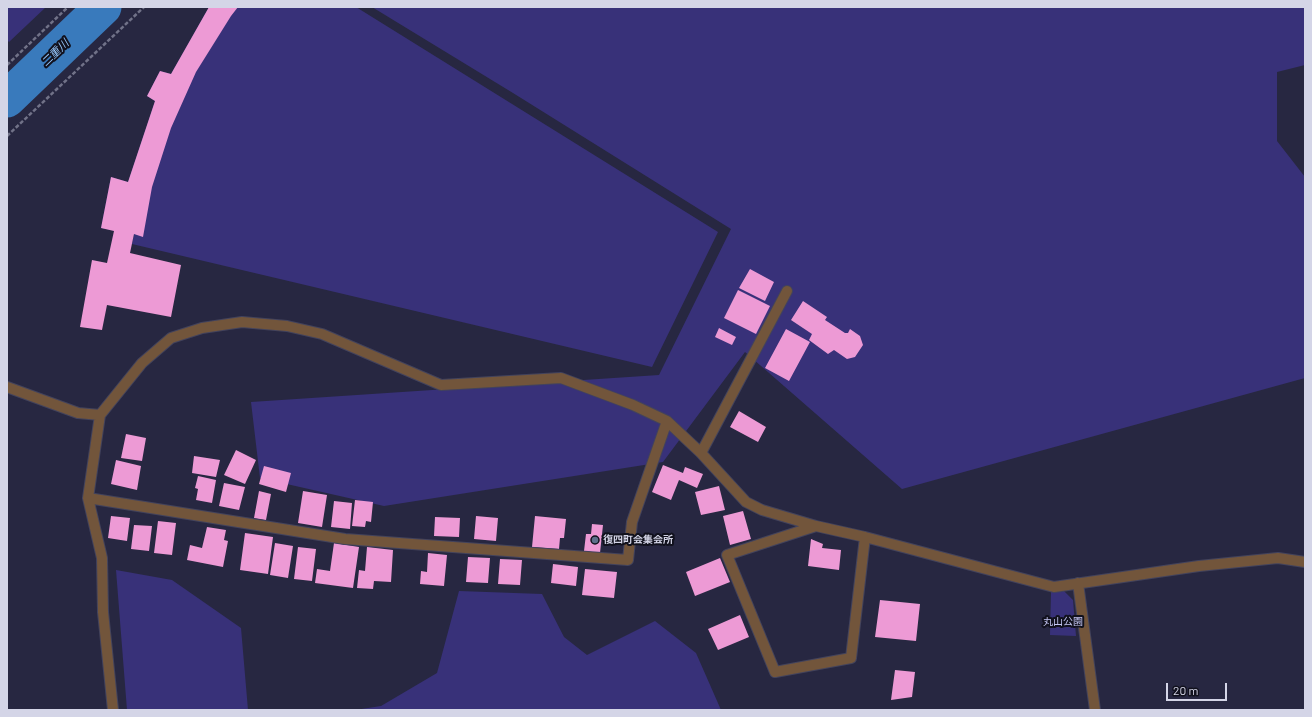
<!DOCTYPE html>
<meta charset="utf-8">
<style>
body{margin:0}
#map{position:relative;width:1312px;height:717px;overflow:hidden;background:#272741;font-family:Barlow,sans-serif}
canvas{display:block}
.frame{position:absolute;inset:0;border:8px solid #d4d5e7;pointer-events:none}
.scale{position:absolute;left:1166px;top:683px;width:61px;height:18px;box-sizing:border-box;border:2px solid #d4d5e7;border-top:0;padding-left:5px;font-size:12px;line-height:14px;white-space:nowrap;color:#d4d5e7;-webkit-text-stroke:3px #11111d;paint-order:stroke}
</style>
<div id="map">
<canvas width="1312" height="717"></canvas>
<div class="frame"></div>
<div class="scale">20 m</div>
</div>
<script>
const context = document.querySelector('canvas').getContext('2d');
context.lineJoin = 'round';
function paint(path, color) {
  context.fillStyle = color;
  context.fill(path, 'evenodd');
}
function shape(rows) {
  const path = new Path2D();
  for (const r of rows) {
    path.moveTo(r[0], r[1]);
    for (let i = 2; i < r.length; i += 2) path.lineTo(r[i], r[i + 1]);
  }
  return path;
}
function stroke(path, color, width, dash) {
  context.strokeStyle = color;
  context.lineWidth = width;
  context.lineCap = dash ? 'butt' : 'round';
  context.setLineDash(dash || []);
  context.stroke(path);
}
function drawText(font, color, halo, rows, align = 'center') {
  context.font = font + ' Barlow,"Noto Sans JP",sans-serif';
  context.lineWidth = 4;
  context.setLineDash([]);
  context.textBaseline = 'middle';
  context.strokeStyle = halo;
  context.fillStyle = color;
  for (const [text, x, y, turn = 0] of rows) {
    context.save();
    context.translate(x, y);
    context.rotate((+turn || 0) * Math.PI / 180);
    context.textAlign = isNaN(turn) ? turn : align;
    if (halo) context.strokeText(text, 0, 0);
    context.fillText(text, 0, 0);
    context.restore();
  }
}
paint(shape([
 [7,7,46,7,9,42,7,40],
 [209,7,356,7,718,232,652,367,132,244,134,234,101,228,111,177,128,182,155,101,147,96,160,71,171,74],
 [372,7,1305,7,1305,65,1277,72,1277,141,1305,177,1305,378,902,489,745,352,663,462,384,506,260,478,251,402,659,375,731,229,513,93],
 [116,570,172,580,241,628,248,710,127,710],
 [459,591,542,594,564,637,587,655,655,621,696,653,721,710,355,710,381,706,437,673],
 [1064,591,1073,600,1076,636,1050,635,1051,592]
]), '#383179');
stroke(shape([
 [7,99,103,7]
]), '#397abc', 37);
paint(shape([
 [209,7,238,7,231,16,196,72,171,128,152,187,143,237,134,234,130,253,181,265,171,317,107,305,102,330,80,327,92,260,107,263,114,231,101,228,111,177,128,182,155,101,147,96,160,71,171,74],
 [750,269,774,282,765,301,739,288],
 [738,290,770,306,756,334,724,318],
 [803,301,827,317,825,320,845,333,848,333,850,329,860,336,863,345,855,357,847,359,834,350,828,354,809,340,812,334,791,320],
 [719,328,736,337,732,345,715,337],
 [786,329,810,342,789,381,765,368],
 [739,411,766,427,758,442,730,427],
 [126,434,146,438,142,461,121,458],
 [236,450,256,460,245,484,224,475],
 [194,456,220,460,216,477,192,473],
 [116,460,141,466,137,490,111,484],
 [663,465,683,473,685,467,703,474,697,488,679,480,671,500,652,492],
 [264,466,291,473,286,492,259,484],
 [198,476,216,480,212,503,196,500,198,489,195,488],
 [224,483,245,487,239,510,219,506],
 [719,486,725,510,701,515,695,492],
 [259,491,271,494,266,520,254,518],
 [303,491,327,495,322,527,298,523],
 [355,500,373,502,371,522,366,521,365,527,352,526],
 [334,501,352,503,350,529,331,527],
 [743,511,751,539,730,545,723,516],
 [111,516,130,518,127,541,108,538],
 [476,516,498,518,496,541,474,539],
 [535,516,566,519,564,538,560,538,559,549,532,547],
 [435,517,460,518,459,537,434,536],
 [158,521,176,523,172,555,154,553],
 [592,524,603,525,600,553,584,551,586,534,591,534],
 [134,525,152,526,149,551,131,549],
 [207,527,226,530,224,540,228,541,223,567,187,560,190,545,202,548],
 [245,533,273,537,268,574,240,570],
 [811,539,823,544,822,548,841,550,839,570,808,566],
 [275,543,293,546,288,578,270,575],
 [334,543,359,547,353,588,315,583,317,569,330,571],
 [298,547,316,549,312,581,294,579],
 [367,547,393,550,391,582,374,581,373,589,357,588,359,570,365,571],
 [428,553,447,555,444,586,420,584,421,571,427,572],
 [468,557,490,558,488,583,466,582],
 [720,558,730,582,695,596,686,572],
 [500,559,522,560,520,585,498,584],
 [553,564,578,567,576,586,551,583],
 [585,569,617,572,614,598,582,595],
 [880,600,920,604,916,641,875,637],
 [740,615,749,637,718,650,708,629],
 [895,670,915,672,912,697,891,700]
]), '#ed9ad5');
const minor = shape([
 [7,387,78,413,100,415],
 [701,453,787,291],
 [88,498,345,539,628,560,632,522,667,421],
 [816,526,727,555,775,672,851,658,865,537],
 [1078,583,1095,710],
 [113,710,103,612,102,558,88,498,100,415,142,363,171,338,202,328,242,322,287,326,322,334,441,385,561,378,633,405,667,421,701,453,746,502,762,510,816,526,865,537,1054,587,1199,566,1278,558,1305,562]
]);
stroke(minor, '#43435c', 12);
stroke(shape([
 [7,65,68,7],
 [7,136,144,7]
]), '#717288', 2.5, [4, 2]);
stroke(minor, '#72553b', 10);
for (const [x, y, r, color] of [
 [595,540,4,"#5c6f8a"]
]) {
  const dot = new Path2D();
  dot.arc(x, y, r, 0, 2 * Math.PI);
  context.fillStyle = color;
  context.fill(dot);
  stroke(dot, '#11111d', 1.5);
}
drawText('bold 10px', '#d4d5e7', '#11111d', [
 ["復四町会集会所",603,540]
], 'left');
drawText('10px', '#c4c5f1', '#11111d', [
 ["丸山公園",1063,622]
]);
drawText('italic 11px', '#94c5fa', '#11111d', [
 ["二重川",55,53,-44]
]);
</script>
